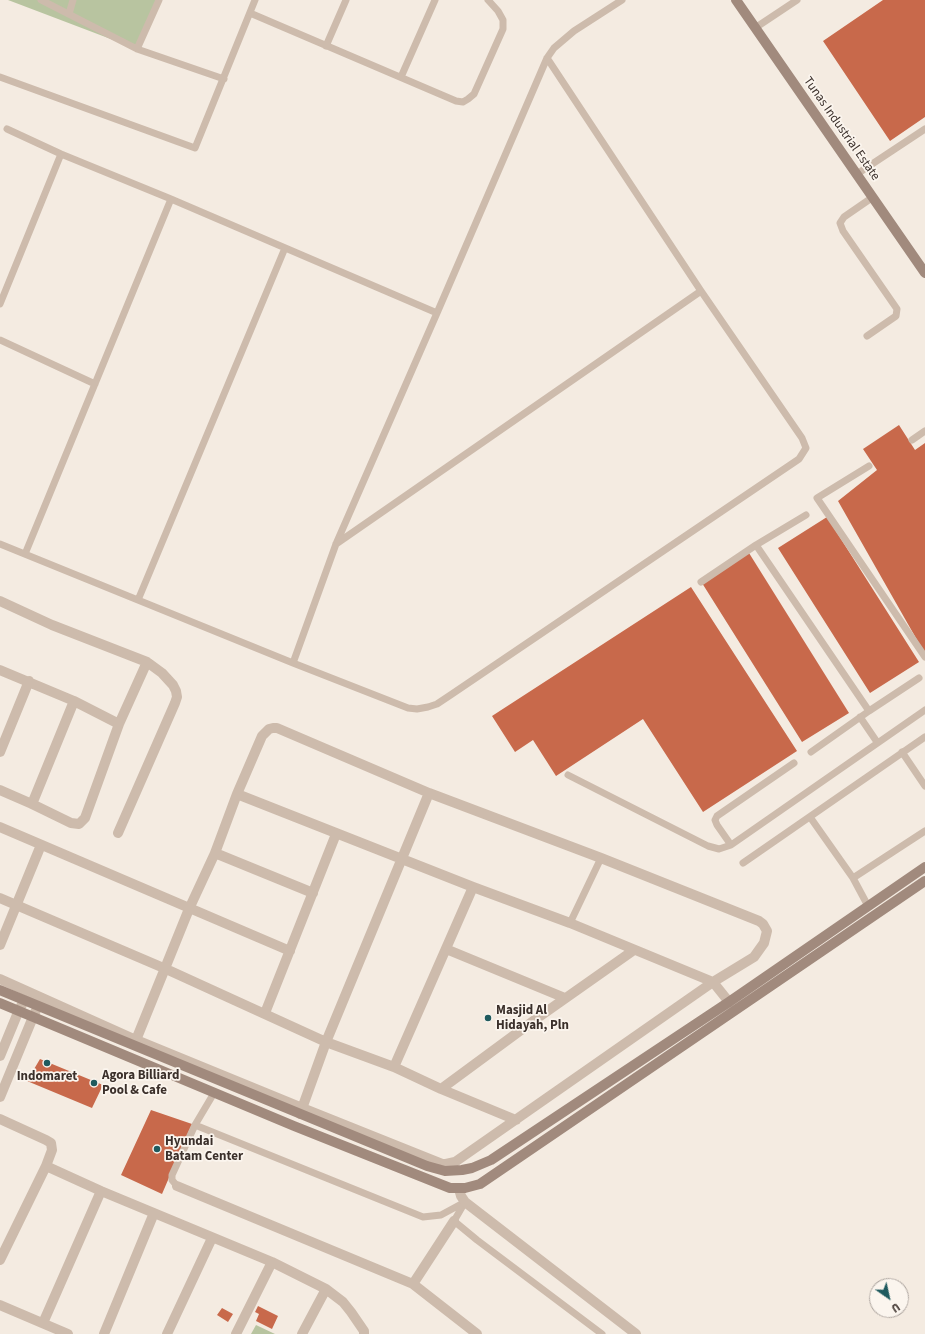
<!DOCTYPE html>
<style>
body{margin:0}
#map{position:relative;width:925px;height:1334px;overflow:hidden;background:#f4ebe1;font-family:"Source Sans 3",sans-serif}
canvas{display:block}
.north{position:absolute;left:869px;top:1278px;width:40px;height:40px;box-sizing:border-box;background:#fbf5ee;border:1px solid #aea6a0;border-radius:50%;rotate:146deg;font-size:11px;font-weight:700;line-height:16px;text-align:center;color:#3b302b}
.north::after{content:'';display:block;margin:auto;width:14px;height:18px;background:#1f5a5e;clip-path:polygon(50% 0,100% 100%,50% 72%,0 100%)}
</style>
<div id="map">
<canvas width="925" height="1334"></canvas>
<div class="north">U</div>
</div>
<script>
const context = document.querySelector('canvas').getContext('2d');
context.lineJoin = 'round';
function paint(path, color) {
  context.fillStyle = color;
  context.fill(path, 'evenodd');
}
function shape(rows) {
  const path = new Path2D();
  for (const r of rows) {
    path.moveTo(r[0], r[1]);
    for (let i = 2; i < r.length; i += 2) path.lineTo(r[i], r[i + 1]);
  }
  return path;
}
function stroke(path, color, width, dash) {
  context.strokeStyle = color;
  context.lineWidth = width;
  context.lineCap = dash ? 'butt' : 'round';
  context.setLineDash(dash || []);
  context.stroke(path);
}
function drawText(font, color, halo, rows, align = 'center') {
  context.font = font + ' "Source Sans 3",sans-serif';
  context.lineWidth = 3.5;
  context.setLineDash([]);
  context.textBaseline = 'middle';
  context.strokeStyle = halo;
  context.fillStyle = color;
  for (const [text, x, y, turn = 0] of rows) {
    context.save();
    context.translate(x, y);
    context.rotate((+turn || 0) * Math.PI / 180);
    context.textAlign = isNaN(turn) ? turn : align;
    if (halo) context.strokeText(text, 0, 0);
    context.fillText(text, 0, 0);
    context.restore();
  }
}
paint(shape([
 [8,0,158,0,137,49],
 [256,1325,275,1334,251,1334]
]), '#b8c4a0');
paint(shape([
 [883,0,925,0,925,117,890,141,823,41],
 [899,425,915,450,925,443,925,654,838,501,877,470,863,449],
 [827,517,919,662,870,693,778,548],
 [749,553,849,713,802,742,702,583],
 [691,587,797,751,703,812,643,719,556,776,533,740,515,752,492,716],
 [40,1059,103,1085,92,1108,27,1081],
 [151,1110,192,1124,162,1194,121,1175],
 [258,1306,278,1316,272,1329,256,1321,259,1314,255,1312],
 [222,1308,233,1314,228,1322,217,1315]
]), '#c8694b');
stroke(shape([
 [41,0,137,49,224,79],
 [250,13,456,101,463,102,468,99,474,94,503,29,503,20,498,11,488,0],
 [69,14,73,0],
 [755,28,797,0],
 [326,46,346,0],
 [137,49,159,0],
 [0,77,195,148,255,0],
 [401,77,435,0],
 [7,129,61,154,171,199,437,313,547,58,554,48,574,31,622,0],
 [857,174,925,129],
 [0,304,61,154],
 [867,336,896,316,897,309,843,231,840,223,844,217,873,197],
 [0,340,95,384],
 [912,440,925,431],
 [869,466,817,498,925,657],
 [0,544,293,663,408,708,417,709,428,707,437,704,452,694,799,459,806,448,802,438,701,291,547,58],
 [336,544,701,291],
 [756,545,869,711,919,678],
 [25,554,171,199],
 [701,582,756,545,806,515],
 [138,600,285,248],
 [293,663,336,544,437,313],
 [860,717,877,742],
 [811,752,869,711],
 [902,752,925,786],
 [568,775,708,846,719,849,731,845,925,710],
 [810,817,853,878,868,906],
 [731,845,717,825,715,820,717,816,794,763],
 [743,863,925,737],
 [853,878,925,831],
 [570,923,601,858],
 [195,1125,423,1217,441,1215,465,1202],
 [177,1186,172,1180,172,1175,195,1125,214,1093],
 [465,1202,454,1221,477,1240,602,1334]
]), '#cdbbac', 7);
stroke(shape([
 [0,601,52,625,147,662,162,673,173,685,176,691,177,697,175,703,118,833],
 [0,670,74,701,119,724],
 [0,752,29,681],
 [0,790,32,804,71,823,79,824,85,818,119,724,147,662],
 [237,794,473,887,570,923,713,982,729,1002],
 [32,804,74,701],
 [0,827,290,951],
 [215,853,313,893],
 [0,898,166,969,326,1042,394,1067,441,1089,516,1120],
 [0,945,41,845],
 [446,949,565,998],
 [0,979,136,1040,302,1108,442,1164,446,1164,455,1162,713,982,754,957,764,943,767,931,763,924,759,921,601,858,429,793,277,728,273,728,269,729,262,736,237,794,215,853,189,909,136,1040],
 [265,1013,336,834],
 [0,1056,19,1010,24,1001],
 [394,1067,473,887],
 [441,1089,536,1019,634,950],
 [0,1097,33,1017,38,1006],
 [300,1114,326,1042,429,793],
 [0,1119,46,1140,51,1143,52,1150,46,1166,0,1260],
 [46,1166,101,1191,272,1262,326,1289,343,1302,351,1312,364,1331,364,1334],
 [177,1186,413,1284],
 [459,1189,461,1196,465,1202,636,1334],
 [454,1221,413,1284,477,1334],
 [0,1305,68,1334],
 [43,1323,101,1191],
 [104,1334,154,1213],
 [167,1334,212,1238],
 [236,1334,272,1262],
 [302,1334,326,1289]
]), '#cdbbac', 10);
stroke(shape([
 [736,0,925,273],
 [0,990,427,1166,445,1171,462,1170,472,1168,491,1160,729,1002,925,867],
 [0,1003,294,1126,450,1188,465,1188,480,1184,925,881]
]), '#a18a7d', 10);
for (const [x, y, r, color] of [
 [488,1018,4,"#1f5a5e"],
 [47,1063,4,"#1f5a5e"],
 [94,1083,4,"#1f5a5e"],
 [157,1149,4,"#1f5a5e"]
]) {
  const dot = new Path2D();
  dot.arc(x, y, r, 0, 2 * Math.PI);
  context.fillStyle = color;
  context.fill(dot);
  stroke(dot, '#fbf5ee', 1.5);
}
drawText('13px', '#3b302b', '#fbf5ee', [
 ["Tunas Industrial Estate",841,129,55]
]);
drawText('bold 13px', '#3b302b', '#fbf5ee', [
 ["Masjid Al",496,1011],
 ["Hidayah, Pln",496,1026],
 ["Agora Billiard",102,1076],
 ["Pool & Cafe",102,1091],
 ["Indomaret",47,1077,"center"],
 ["Hyundai",165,1142],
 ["Batam Center",165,1157]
], 'left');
</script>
